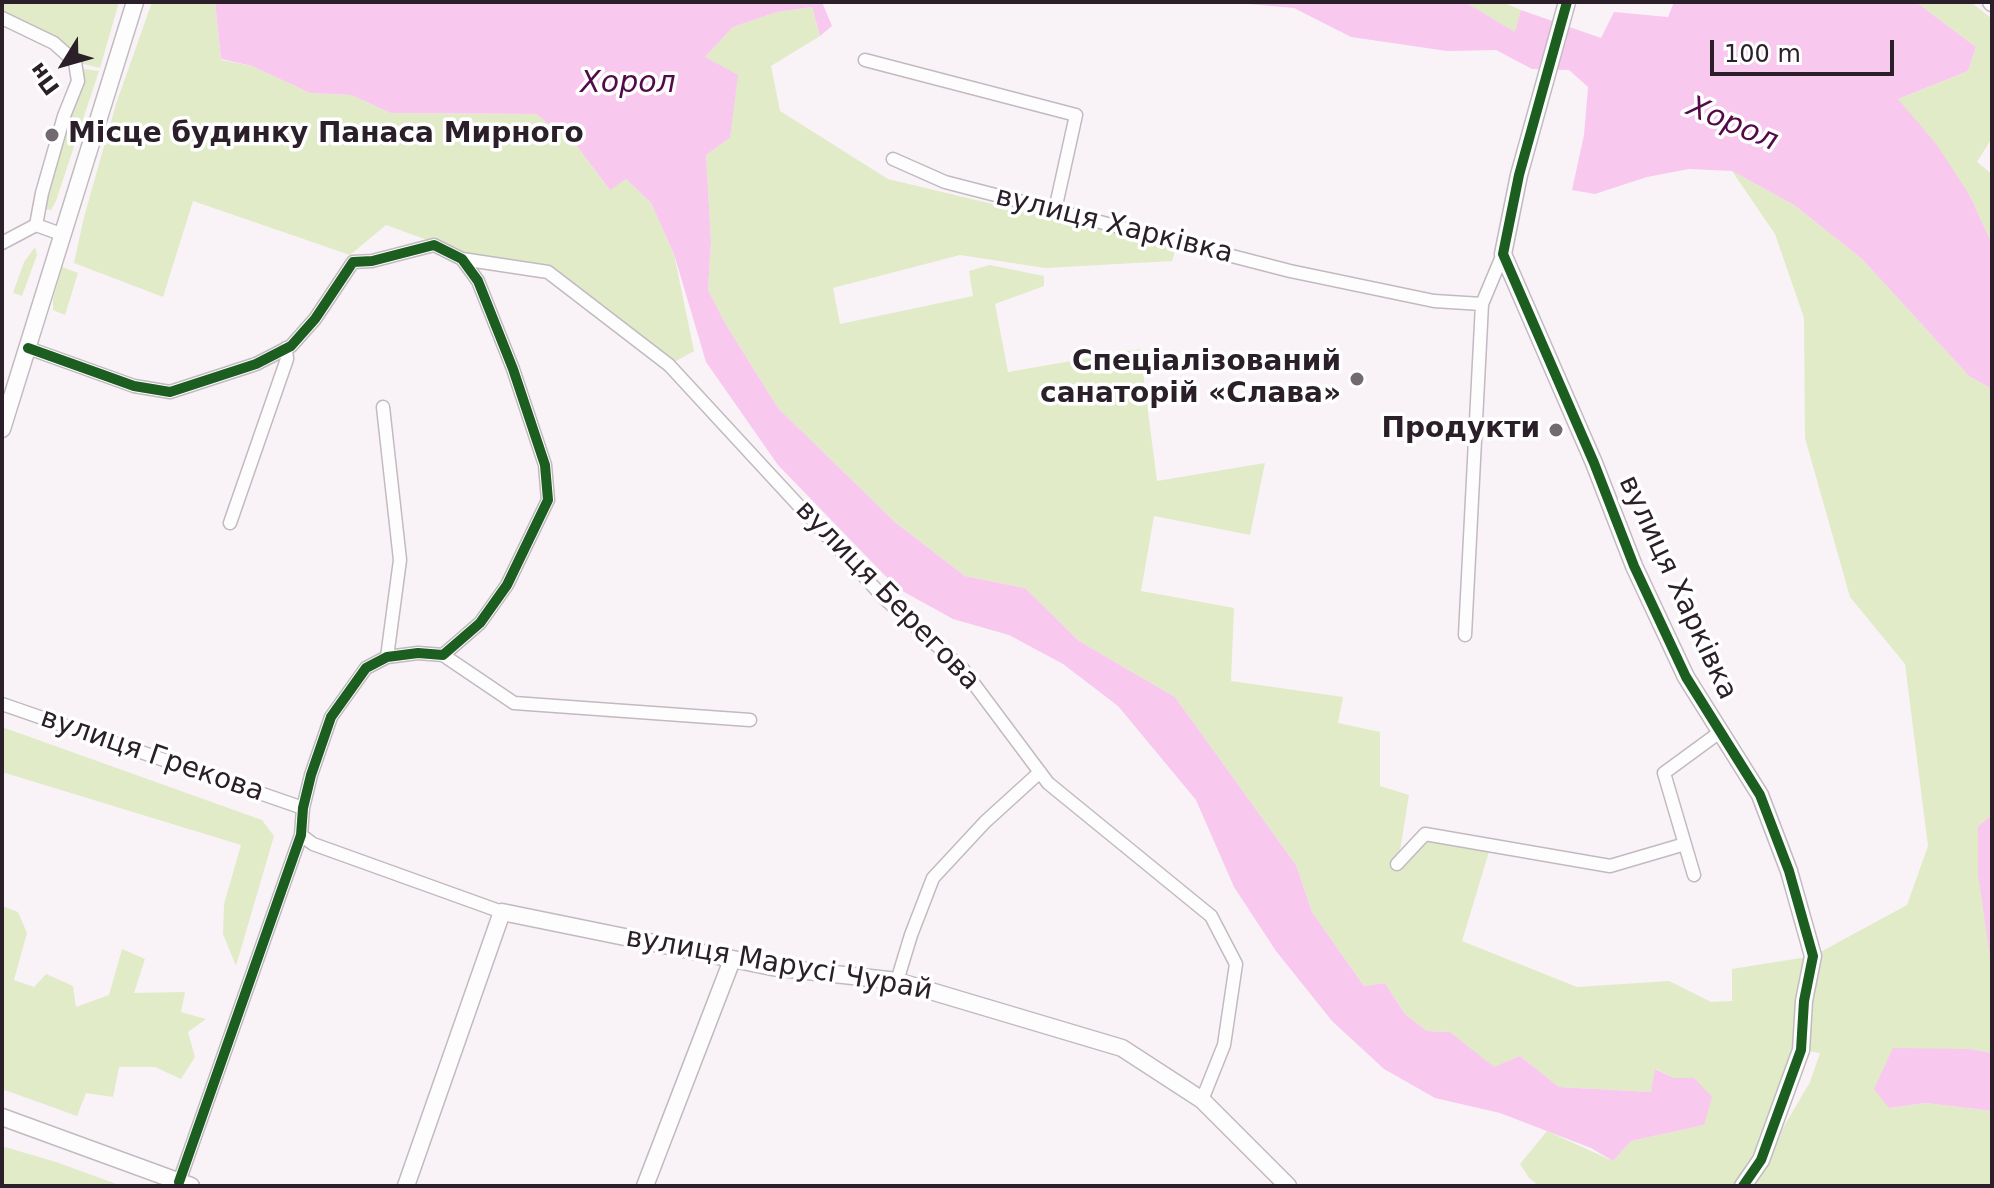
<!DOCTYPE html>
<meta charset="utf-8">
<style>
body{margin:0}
#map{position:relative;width:1994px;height:1188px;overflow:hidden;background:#f9f3f8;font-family:"DejaVu Sans",sans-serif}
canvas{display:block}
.frame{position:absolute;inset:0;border:4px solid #2b2029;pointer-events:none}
.north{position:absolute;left:24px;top:24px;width:80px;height:80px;-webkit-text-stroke:6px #fff;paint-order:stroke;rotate:233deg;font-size:22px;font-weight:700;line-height:32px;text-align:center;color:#2b2029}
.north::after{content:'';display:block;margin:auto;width:28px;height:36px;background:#2b2029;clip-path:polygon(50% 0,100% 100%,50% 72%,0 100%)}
.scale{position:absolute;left:1710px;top:40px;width:184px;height:36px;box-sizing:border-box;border:4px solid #2b2029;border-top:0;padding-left:10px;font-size:24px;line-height:28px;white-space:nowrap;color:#2b2029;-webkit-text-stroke:6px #fff;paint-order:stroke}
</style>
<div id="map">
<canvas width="1994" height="1188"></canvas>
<div class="frame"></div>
<div class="north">Пн</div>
<div class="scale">100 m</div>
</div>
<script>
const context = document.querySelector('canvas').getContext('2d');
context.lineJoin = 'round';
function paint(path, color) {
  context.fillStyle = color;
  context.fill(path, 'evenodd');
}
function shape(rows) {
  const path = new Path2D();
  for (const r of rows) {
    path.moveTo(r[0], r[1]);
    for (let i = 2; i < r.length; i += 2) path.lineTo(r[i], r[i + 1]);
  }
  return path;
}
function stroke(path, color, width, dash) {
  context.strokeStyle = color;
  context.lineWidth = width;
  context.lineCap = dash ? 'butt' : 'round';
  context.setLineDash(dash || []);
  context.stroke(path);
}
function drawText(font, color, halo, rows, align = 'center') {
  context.font = font + ' "DejaVu Sans",sans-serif';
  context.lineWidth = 7;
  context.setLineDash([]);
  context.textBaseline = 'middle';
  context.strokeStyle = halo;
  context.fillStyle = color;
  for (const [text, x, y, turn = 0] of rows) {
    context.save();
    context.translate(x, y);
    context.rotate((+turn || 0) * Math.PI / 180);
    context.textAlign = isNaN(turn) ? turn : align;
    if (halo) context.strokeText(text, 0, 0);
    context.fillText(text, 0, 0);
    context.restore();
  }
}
paint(shape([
 [2,2,119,2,100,68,75,62,2,18],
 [152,2,215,2,221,60,252,66,310,93,351,95,391,113,536,114,576,145,609,189,626,179,651,203,674,254,694,351,669,365,548,272,471,256,386,225,350,255,193,201,163,297,74,263,84,217,116,104],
 [1465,2,1502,2,1521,10,1516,33],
 [1916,2,1971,2,1992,19,1992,138,1977,162,1992,174,1992,244,1970,196,1898,99,1968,71,1976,47],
 [812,7,820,36,771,66,780,111,888,179,1176,248,1172,261,1045,268,960,255,833,288,840,324,973,296,969,271,990,265,1044,276,1044,286,995,304,1008,372,1140,349,1157,481,1265,463,1250,535,1154,516,1141,591,1234,608,1231,681,1343,697,1338,723,1380,732,1380,786,1409,795,1398,863,1425,834,1491,845,1462,941,1577,987,1669,981,1711,1002,1732,1001,1732,969,1813,956,1907,905,1928,846,1905,664,1850,597,1805,438,1804,318,1775,234,1732,171,1794,205,1862,259,1969,376,1992,389,1992,815,1978,826,1992,971,1992,1053,1970,1049,1889,1108,1926,1103,1992,1111,1992,1186,1749,1186,1810,1082,1820,1053,1802,1050,1743,1186,1539,1186,1529,1178,1520,1164,1547,1131,1613,1161,1631,1141,1704,1125,1694,1078,1674,1078,1656,1069,1651,1092,1559,1087,1520,1056,1494,1068,1450,1032,1427,1031,1405,1014,1385,983,1364,986,1312,912,1296,865,1175,697,1079,641,1025,588,965,576,896,523,778,408,725,323,708,290,711,241,706,155,730,138,732,114,704,58,733,27,777,12],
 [84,69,99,71,56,201,51,210,45,209],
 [35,247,37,255,22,296,13,293,24,262],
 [62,267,78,273,65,315,53,310,53,299],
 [2,727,262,820,274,836,236,966,223,934,224,904,241,845,2,772],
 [2,906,18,912,27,933,14,980,34,987,46,974,73,986,76,1007,109,995,122,949,145,959,134,993,185,992,181,1012,206,1019,188,1032,195,1057,181,1079,155,1067,119,1067,113,1097,86,1093,77,1116,2,1089],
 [5,1147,56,1162,122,1186,2,1186,2,1148]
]), '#e1ebc8');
paint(shape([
 [215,2,822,2,832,26,820,36,812,7,777,12,733,27,705,57,738,75,730,138,706,155,711,241,708,290,725,323,778,408,896,523,965,576,1025,588,1079,641,1175,697,1296,865,1312,912,1364,986,1385,983,1405,1014,1427,1031,1450,1032,1494,1067,1520,1056,1559,1087,1651,1092,1655,1069,1674,1078,1694,1078,1712,1097,1704,1125,1631,1141,1613,1161,1591,1148,1500,1113,1435,1098,1384,1069,1332,1021,1276,951,1234,887,1196,800,1118,706,1063,664,1009,635,953,619,897,588,778,465,706,362,674,254,651,203,626,179,610,190,576,145,536,114,391,113,351,95,310,93,252,66,221,59],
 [1226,2,1465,2,1515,32,1521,10,1601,38,1614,12,1668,17,1674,2,1916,2,1976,47,1968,71,1898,99,1937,145,1970,196,1992,244,1992,389,1969,376,1862,259,1794,205,1732,171,1689,169,1647,177,1595,194,1572,190,1584,135,1588,87,1569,70,1532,69,1496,50,1447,51,1351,37,1294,8],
 [1992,815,1992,971,1978,874,1978,826],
 [1893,1048,1970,1049,1992,1053,1992,1111,1926,1103,1889,1108,1874,1089]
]), '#f9c8ee');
const minor = shape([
 [2,18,54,43,75,62,78,81,64,116,42,193,36,225],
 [865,60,1076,115,1055,210],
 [893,159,945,182,1290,271,1434,301,1482,304],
 [2,243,36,225,61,234],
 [462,259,548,272,669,365,884,598,962,668,1048,783,1211,916,1236,964,1224,1045,1202,1100],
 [28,348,134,386,170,392,256,364,291,346,315,319,353,262,372,261,434,245,462,259,478,281,513,369,545,465,548,500,507,585,480,623,443,655,418,653,387,657,366,668,331,717,311,775,303,808,301,835,179,1182],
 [383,407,400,560,387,657],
 [230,523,287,359,286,348],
 [1465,635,1482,304,1503,254],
 [443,655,514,703,750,720],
 [2,704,303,808],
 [301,835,313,844,502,912],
 [1397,864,1425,834,1610,866,1685,844],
 [1694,875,1664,773,1720,732],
 [897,981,911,935,933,878,985,822,1040,772]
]);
const tertiary = shape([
 [1567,2,1519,175,1503,254,1594,463,1634,566,1686,677,1760,795,1789,871,1813,956,1804,1001,1801,1050,1761,1160,1743,1186],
 [1991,2,1992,3],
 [2,429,135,2],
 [2,1117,191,1186],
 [406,1186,502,912,772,967,897,981,1122,1048,1202,1100,1288,1186],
 [645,1186,732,960]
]);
stroke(minor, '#c1bac0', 15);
stroke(tertiary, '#c1bac0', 19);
stroke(minor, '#fefdfe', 12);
stroke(tertiary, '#fefdfe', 16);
stroke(shape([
 [1567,2,1519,175,1503,254,1594,463,1634,566,1686,677,1760,795,1789,871,1813,956,1804,1001,1801,1050,1761,1160,1743,1186],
 [28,348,134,386,170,392,256,364,291,346,315,319,353,262,372,261,434,245,462,259,478,281,513,369,545,465,548,500,507,585,480,623,443,655,418,653,387,657,366,668,331,717,311,775,303,808,301,835,179,1182]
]), '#1b5e20', 10);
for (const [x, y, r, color] of [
 [52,135,8,"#736a71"],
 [1357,379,8,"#736a71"],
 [1556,430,8,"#736a71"]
]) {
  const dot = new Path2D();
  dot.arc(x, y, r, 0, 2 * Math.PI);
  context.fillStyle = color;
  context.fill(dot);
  stroke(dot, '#fff', 3);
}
drawText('bold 28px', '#2b2029', '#fff', [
 ["Місце будинку Панаса Мирного",68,135,"left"],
 ["Спеціалізований",1341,363],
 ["санаторій «Слава»",1341,395],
 ["Продукти",1540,430]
], 'right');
drawText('28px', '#2b2029', '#fff', [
 ["вулиця Харківка",1114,226,14],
 ["вулиця Харківка",1677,588,65],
 ["вулиця Берегова",887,596,46],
 ["вулиця Грекова",152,756,19],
 ["вулиця Марусі Чурай",779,965,10]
]);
drawText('italic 30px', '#530a49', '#fff', [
 ["Хорол",628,84],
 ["Хорол",1732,125,23]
]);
</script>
